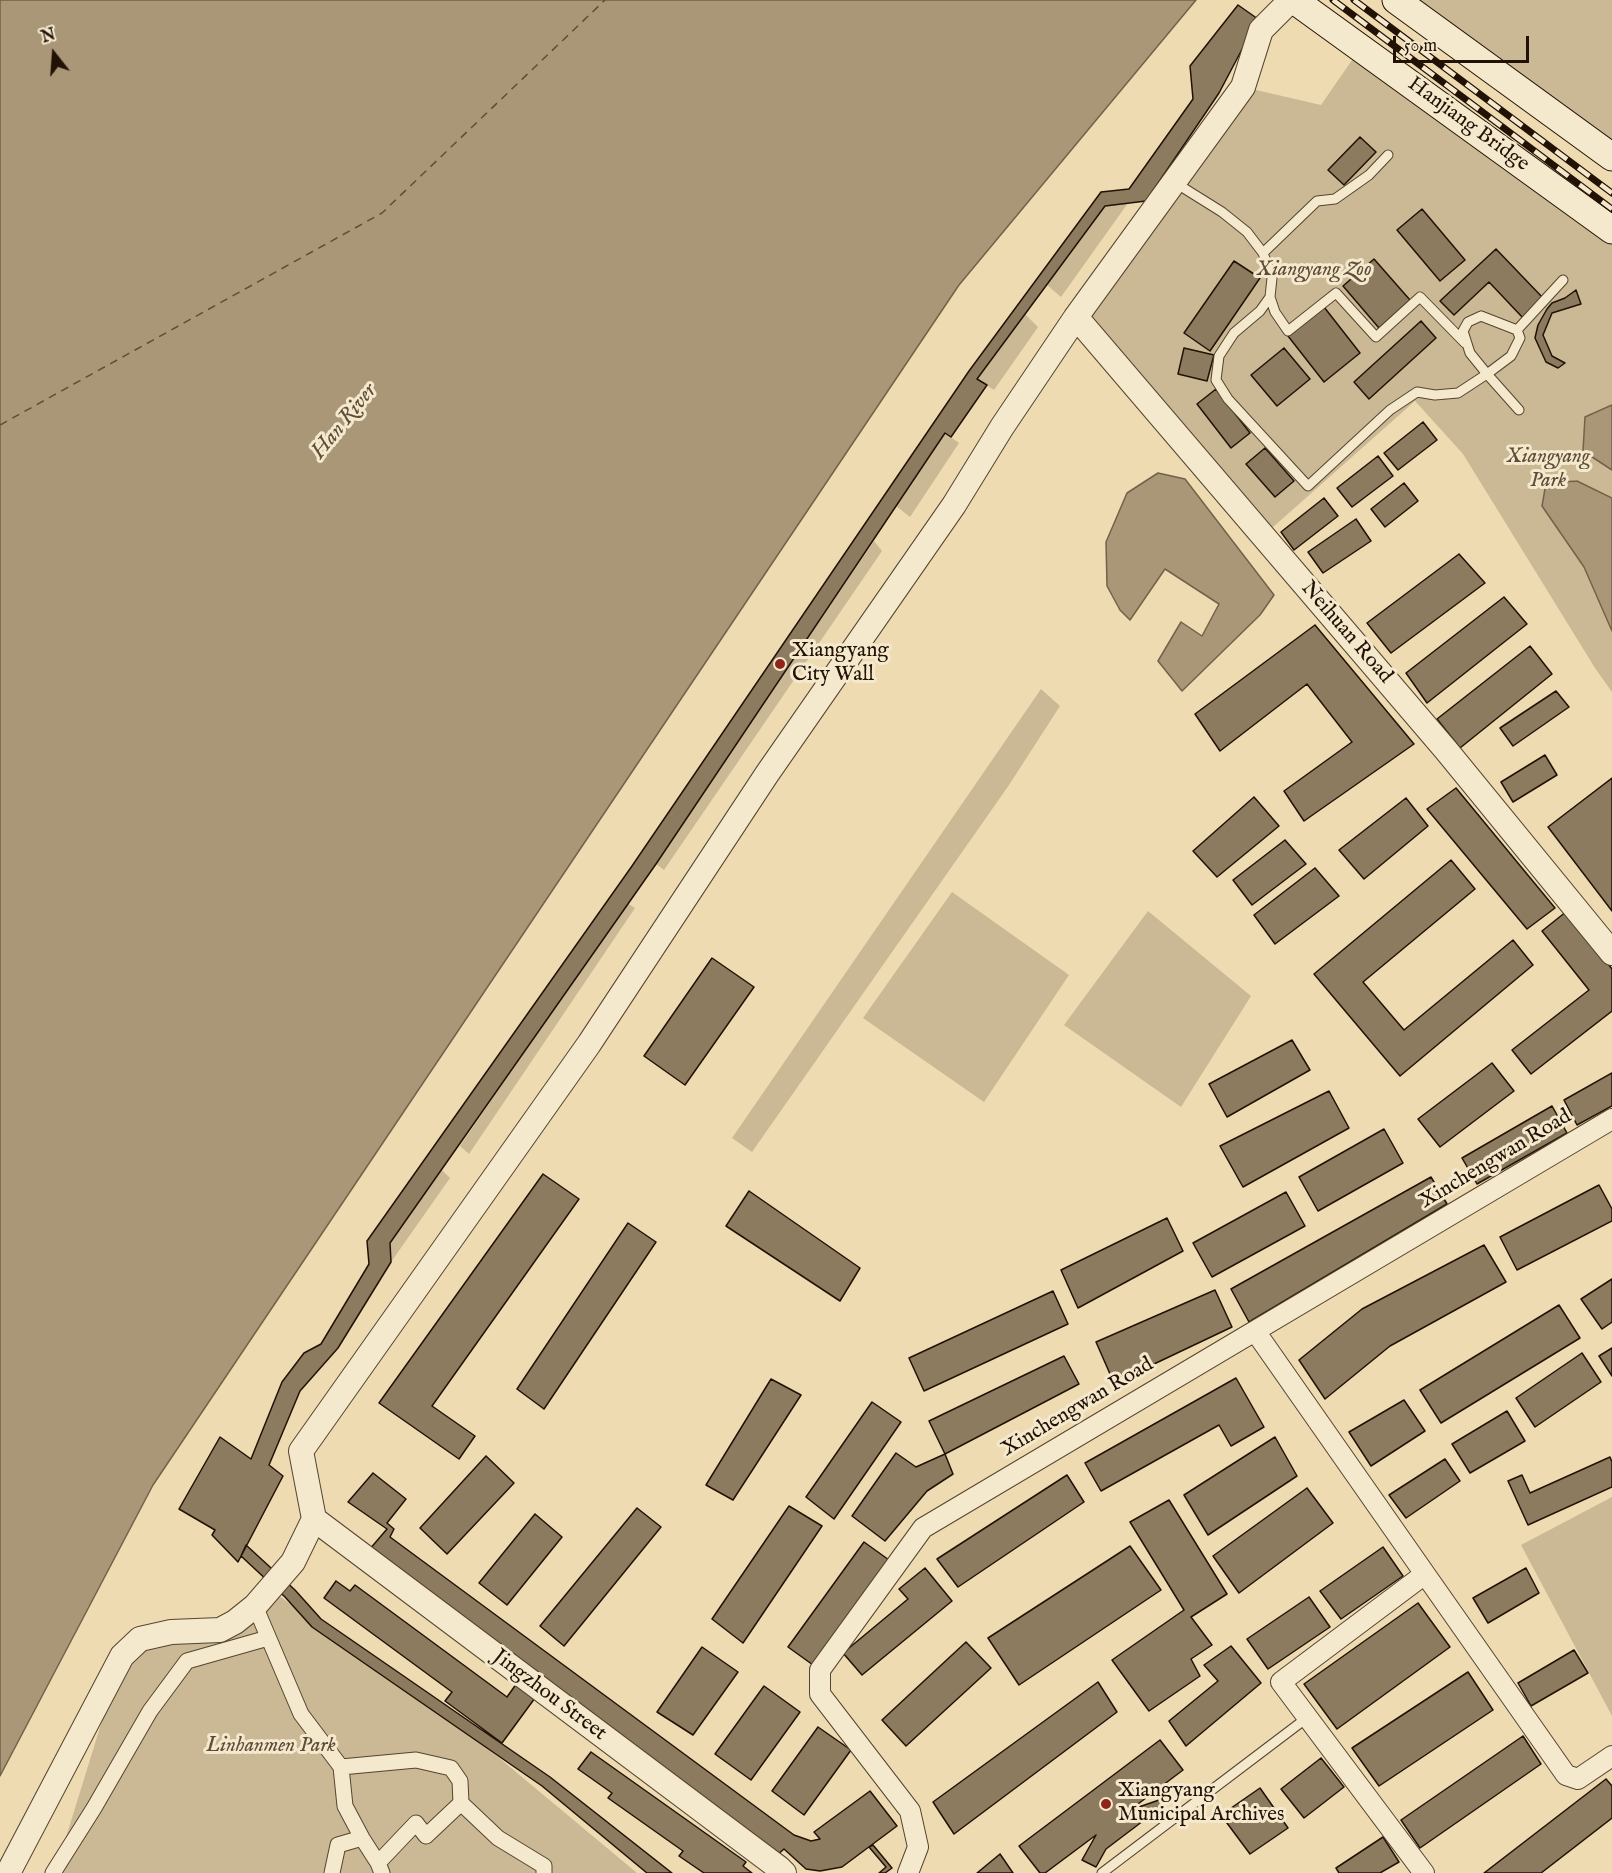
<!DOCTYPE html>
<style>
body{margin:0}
#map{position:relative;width:1612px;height:1873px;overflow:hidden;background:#eedbb2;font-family:"IM FELL English",serif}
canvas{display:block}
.north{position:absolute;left:24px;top:24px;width:60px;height:60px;-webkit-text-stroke:4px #f4e8cd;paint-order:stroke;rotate:343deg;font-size:16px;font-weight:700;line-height:24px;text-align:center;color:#221205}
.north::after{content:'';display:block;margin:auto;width:21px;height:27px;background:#221205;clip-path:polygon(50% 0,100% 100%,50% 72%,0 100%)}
.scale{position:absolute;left:1393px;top:36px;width:136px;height:27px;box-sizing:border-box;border:3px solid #221205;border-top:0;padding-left:8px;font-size:18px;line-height:21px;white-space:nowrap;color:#221205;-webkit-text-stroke:4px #f4e8cd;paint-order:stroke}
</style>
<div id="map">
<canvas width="1612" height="1873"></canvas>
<div class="north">N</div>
<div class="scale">50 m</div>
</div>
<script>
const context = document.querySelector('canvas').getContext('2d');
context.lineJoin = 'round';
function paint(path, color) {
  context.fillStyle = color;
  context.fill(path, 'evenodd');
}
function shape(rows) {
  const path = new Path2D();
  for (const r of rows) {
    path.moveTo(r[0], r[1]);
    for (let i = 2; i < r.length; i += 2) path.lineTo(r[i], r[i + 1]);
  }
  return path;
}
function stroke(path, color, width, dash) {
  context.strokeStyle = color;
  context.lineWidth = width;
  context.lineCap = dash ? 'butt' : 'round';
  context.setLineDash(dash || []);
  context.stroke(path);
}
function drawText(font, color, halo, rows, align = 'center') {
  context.font = font + ' "IM FELL English",serif';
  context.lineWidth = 6;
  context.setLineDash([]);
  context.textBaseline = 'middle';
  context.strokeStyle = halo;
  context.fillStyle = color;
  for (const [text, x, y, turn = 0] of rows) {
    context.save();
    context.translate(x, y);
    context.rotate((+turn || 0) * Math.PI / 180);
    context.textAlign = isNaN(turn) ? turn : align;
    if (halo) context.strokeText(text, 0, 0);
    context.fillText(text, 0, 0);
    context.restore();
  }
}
paint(shape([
 [1396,0,1612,0,1612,146],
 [1361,47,1612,230,1612,692,1595,668,1463,454,1415,401,1263,536,1076,317,1243,87,1321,105],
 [1128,203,1061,297,1047,285,1105,206],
 [1025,314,1038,327,994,390,977,379],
 [945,433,959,443,910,517,896,506],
 [874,541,882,551,664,870,656,864],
 [1041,689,1060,706,1009,785,752,1152,732,1138],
 [952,892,1069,975,984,1102,863,1018],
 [627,903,635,908,469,1154,460,1146],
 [1148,911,1251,996,1181,1107,1064,1025],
 [442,1170,450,1178,391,1262,390,1243],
 [1612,1497,1612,1716,1521,1545],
 [270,1589,498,1757,637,1873,55,1873,122,1656,220,1630]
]), '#cbb995');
const water = shape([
 [0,0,1196,0,959,285,153,1485,0,1776,0,0],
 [1612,405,1612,470,1583,451,1585,417,1612,405],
 [1158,473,1185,479,1274,595,1260,615,1182,691,1158,661,1181,622,1202,636,1219,604,1165,569,1130,620,1120,610,1107,586,1106,542,1127,493,1158,473],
 [1577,481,1612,498,1612,631,1584,567,1542,506,1546,483,1577,481]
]);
paint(water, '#a99777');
stroke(water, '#736249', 1.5);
stroke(shape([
 [0,425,382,213,605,0]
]), '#5f4e38', 1.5, [8, 6]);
const building = shape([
 [1238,5,1258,19,1219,93,1146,201,1105,206,977,379,987,385,951,437,945,433,656,864,390,1243,391,1262,338,1348,300,1391,269,1465,283,1476,238,1562,212,1535,215,1530,179,1509,220,1437,251,1459,282,1382,304,1353,321,1344,369,1264,367,1241,632,866,969,371,1101,192,1129,189,1193,99,1190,66,1238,5],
 [1360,137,1376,152,1344,185,1328,170,1360,137],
 [1422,209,1465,260,1440,281,1397,230,1422,209],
 [1496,249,1543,298,1523,318,1489,282,1454,315,1440,301,1496,249],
 [1374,259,1410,300,1379,328,1343,286,1374,259],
 [1234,261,1260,278,1210,351,1184,333,1234,261],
 [1576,290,1581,304,1552,313,1543,335,1552,356,1565,363,1558,368,1546,362,1535,338,1538,325,1547,309,1552,303,1565,298,1576,290],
 [1324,307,1360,353,1324,382,1288,336,1324,307],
 [1421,321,1436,338,1369,399,1354,382,1421,321],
 [1184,348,1214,355,1207,381,1178,374,1184,348],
 [1284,348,1310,379,1277,406,1251,375,1284,348],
 [1216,389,1250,433,1231,448,1197,404,1216,389],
 [1423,422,1437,440,1398,470,1384,453,1423,422],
 [1265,448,1294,481,1275,497,1246,464,1265,448],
 [1378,456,1393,476,1352,507,1337,488,1378,456],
 [1404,483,1418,501,1385,527,1371,509,1404,483],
 [1324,498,1338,516,1294,550,1281,532,1324,498],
 [1356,519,1371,541,1323,573,1308,552,1356,519],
 [1459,554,1485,583,1391,653,1367,623,1459,554],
 [1504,597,1527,624,1427,703,1406,673,1504,597],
 [1315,625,1414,744,1304,821,1284,791,1352,742,1307,684,1220,751,1195,714,1315,625],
 [1530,646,1552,674,1460,748,1437,719,1530,646],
 [1556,691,1569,707,1513,746,1500,728,1556,691],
 [1545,755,1557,775,1513,802,1501,782,1545,755],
 [1612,778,1612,911,1548,827,1612,778],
 [1456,788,1555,908,1527,929,1427,809,1456,788],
 [1254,797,1279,826,1217,877,1193,851,1254,797],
 [1406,798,1428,826,1364,879,1339,850,1406,798],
 [1285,840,1306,864,1252,905,1233,880,1285,840],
 [1451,860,1475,889,1363,982,1404,1030,1513,940,1533,965,1400,1076,1314,974,1451,860],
 [1315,868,1339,896,1275,944,1254,915,1315,868],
 [1567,911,1612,969,1612,1011,1531,1074,1512,1050,1589,990,1542,931,1567,911],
 [712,958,754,987,685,1085,644,1056,712,958],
 [1292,1040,1310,1070,1227,1117,1209,1084,1292,1040],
 [1492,1063,1514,1091,1440,1147,1418,1119,1492,1063],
 [1612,1073,1612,1106,1577,1125,1564,1100,1612,1073],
 [1329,1091,1349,1128,1243,1187,1220,1146,1329,1091],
 [1552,1106,1567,1133,1477,1184,1462,1158,1552,1106],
 [1384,1129,1403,1163,1318,1211,1299,1177,1384,1129],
 [543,1174,579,1199,432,1406,475,1436,459,1459,379,1403,543,1174],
 [1431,1177,1447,1204,1249,1322,1231,1289,1431,1177],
 [1599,1185,1612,1209,1612,1221,1517,1270,1500,1237,1599,1185],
 [749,1191,860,1268,840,1301,726,1226,749,1191],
 [1286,1192,1305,1226,1212,1277,1193,1243,1286,1192],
 [1167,1218,1183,1251,1078,1308,1061,1270,1167,1218],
 [628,1223,656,1242,544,1409,517,1389,628,1223],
 [1484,1245,1506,1282,1390,1346,1325,1399,1299,1360,1362,1309,1484,1245],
 [1612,1279,1612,1322,1602,1329,1581,1299,1612,1279],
 [1215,1290,1232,1327,1114,1383,1096,1342,1215,1290],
 [1053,1291,1068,1324,924,1391,909,1358,1053,1291],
 [1559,1305,1580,1338,1441,1423,1420,1390,1559,1305],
 [1612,1348,1612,1376,1599,1356,1612,1348],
 [1582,1353,1601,1382,1535,1427,1516,1398,1582,1353],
 [1064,1356,1079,1384,945,1454,929,1421,1064,1356],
 [1236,1378,1264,1427,1231,1446,1219,1425,1101,1491,1085,1463,1236,1378],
 [771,1379,801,1395,733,1500,706,1485,771,1379],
 [1404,1400,1425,1431,1371,1466,1349,1432,1404,1400],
 [872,1402,901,1422,834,1519,806,1497,872,1402],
 [1507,1411,1525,1441,1470,1473,1452,1444,1507,1411],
 [1275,1437,1297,1476,1208,1535,1184,1495,1275,1437],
 [896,1453,916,1467,945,1454,953,1474,927,1491,885,1541,852,1516,896,1453],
 [486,1456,514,1483,447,1554,420,1528,486,1456],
 [1610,1457,1612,1462,1612,1487,1528,1525,1508,1481,1522,1475,1530,1493,1610,1457],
 [1445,1459,1460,1481,1406,1518,1389,1495,1445,1459],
 [373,1473,406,1499,387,1523,394,1529,390,1537,794,1835,811,1841,820,1839,814,1832,870,1791,897,1826,842,1867,820,1871,806,1869,784,1849,776,1856,369,1550,387,1529,348,1502,373,1473],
 [1067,1475,1084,1502,958,1587,937,1559,1067,1475],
 [1307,1488,1333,1523,1239,1593,1213,1556,1307,1488],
 [1169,1500,1227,1594,1191,1617,1212,1645,1191,1659,1200,1676,1149,1711,1112,1660,1184,1610,1130,1522,1169,1500],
 [789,1506,822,1526,743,1643,712,1619,789,1506],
 [637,1508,661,1527,564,1646,540,1626,637,1508],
 [535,1514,562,1537,507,1605,479,1583,535,1514],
 [864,1542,896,1565,820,1670,788,1647,864,1542],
 [246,1545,295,1590,321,1619,550,1777,672,1873,647,1873,542,1786,312,1627,285,1597,241,1556,246,1545],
 [1130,1546,1161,1590,1019,1685,988,1638,1130,1546],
 [1383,1547,1403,1576,1341,1619,1320,1591,1383,1547],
 [925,1568,952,1601,862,1675,843,1653,908,1599,899,1589,925,1568],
 [1526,1568,1539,1593,1488,1623,1473,1598,1526,1568],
 [336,1581,350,1591,355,1585,507,1697,517,1683,535,1698,502,1743,445,1701,452,1692,324,1598,336,1581],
 [1309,1597,1330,1627,1268,1669,1247,1639,1309,1597],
 [1418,1603,1450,1647,1337,1729,1304,1684,1418,1603],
 [966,1642,991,1668,906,1746,882,1720,966,1642],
 [1231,1646,1261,1683,1186,1746,1169,1721,1218,1681,1204,1665,1231,1646],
 [702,1647,738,1672,693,1735,657,1712,702,1647],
 [1574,1650,1588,1673,1531,1706,1518,1683,1574,1650],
 [1468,1672,1493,1710,1379,1786,1352,1748,1468,1672],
 [1098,1682,1117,1712,954,1834,933,1802,1098,1682],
 [764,1686,800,1712,751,1780,715,1754,764,1686],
 [818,1727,851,1750,804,1815,772,1791,818,1727],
 [1523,1736,1541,1764,1420,1848,1401,1820,1523,1736],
 [1160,1740,1183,1770,1130,1810,1165,1798,1165,1815,1143,1821,1106,1849,1096,1867,1082,1860,1096,1835,1045,1873,1040,1873,1019,1846,1160,1740],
 [591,1752,746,1862,743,1866,752,1873,704,1873,679,1856,683,1851,608,1798,612,1793,578,1769,591,1752],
 [1321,1758,1344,1787,1304,1818,1281,1789,1321,1758],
 [1606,1779,1612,1786,1612,1818,1541,1873,1484,1873,1606,1779],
 [1260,1788,1288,1828,1250,1854,1221,1815,1260,1788],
 [1383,1837,1399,1862,1380,1873,1339,1873,1336,1868,1383,1837],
 [873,1845,892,1868,885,1873,879,1873,886,1867,869,1847,873,1845],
 [1000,1854,1013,1873,977,1873,1000,1854]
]);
paint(building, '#8c7b5f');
stroke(building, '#221205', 1.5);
const service = shape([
 [1174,182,1222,212,1247,232,1263,253,1272,278,1270,297,1260,311,1234,333,1219,356,1216,380,1228,399,1308,486,1390,410,1417,392,1435,395,1458,393,1487,374,1519,410],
 [1263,253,1317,201,1335,199,1369,175,1388,155],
 [1270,297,1275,312,1288,331,1336,293,1376,337,1420,297,1465,343],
 [1481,316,1517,330,1520,338,1511,356,1487,374,1470,353,1463,331,1468,322,1481,316],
 [1517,330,1563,280],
 [1102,1873,1308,1717]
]);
const pedestrian = shape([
 [255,1606,301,1714,341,1767,345,1806,362,1838],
 [341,1767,416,1760,451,1768,460,1781,461,1803],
 [378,1863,416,1823,426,1836,461,1803,498,1838,544,1866,544,1873],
 [53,1873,94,1808,150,1711,187,1661,268,1638],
 [332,1873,338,1845,362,1838,378,1863,382,1873]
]);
const minor = shape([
 [1255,1331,1425,1574,1281,1682,1424,1873],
 [1425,1574,1566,1775,1578,1779,1612,1756],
 [908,1873,918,1847,910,1811,820,1694,820,1670,923,1528,1612,1119]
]);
const tertiary = shape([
 [1076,317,1446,750,1612,953],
 [314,1519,779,1868,784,1873],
 [8,1873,122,1656,140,1639,171,1632,220,1630,235,1622,255,1606,293,1562,314,1519,301,1451,589,1044,767,774,954,505,1002,427,1076,317,1243,87,1261,30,1291,0]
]);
const secondary = shape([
 [1294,0,1612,230],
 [1396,0,1612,157]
]);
stroke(service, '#554430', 11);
stroke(pedestrian, '#554430', 17);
stroke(minor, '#554430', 22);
stroke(tertiary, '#554430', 26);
stroke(secondary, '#221205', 29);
stroke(service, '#f4e8cd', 9);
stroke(pedestrian, '#f4e8cd', 15);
stroke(minor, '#f4e8cd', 20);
stroke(tertiary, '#f4e8cd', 24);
stroke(secondary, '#f4e8cd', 27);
const rail = shape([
 [1333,0,1612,209],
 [1354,0,1612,193]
]);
stroke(rail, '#221205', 7);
stroke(rail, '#f4e8cd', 4.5, [14]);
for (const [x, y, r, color] of [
 [780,664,6,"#8f2418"],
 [1106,1804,6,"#8f2418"]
]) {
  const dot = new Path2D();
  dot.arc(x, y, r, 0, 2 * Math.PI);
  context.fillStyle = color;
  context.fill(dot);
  stroke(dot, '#f4e8cd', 2);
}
drawText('21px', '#221205', '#f4e8cd', [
 ["Hanjiang Bridge",1468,125,36],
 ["Neihuan Road",1346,633,49],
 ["Xinchengwan Road",1496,1160,-31],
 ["Xinchengwan Road",1078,1408,-31],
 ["Jingzhou Street",549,1696,37]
]);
drawText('italic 21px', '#5d4c37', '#f4e8cd', [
 ["Xiangyang Zoo",1314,271],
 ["Xiangyang",1548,458],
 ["Park",1548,482],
 ["Linhanmen Park",271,1747]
]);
drawText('21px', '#221205', '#f4e8cd', [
 ["Xiangyang",792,652],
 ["City Wall",792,676],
 ["Xiangyang",1118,1792],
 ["Municipal Archives",1118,1816]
], 'left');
drawText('italic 22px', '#5f4e38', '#f4e8cd', [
 ["Han River",345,422,-51]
]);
</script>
